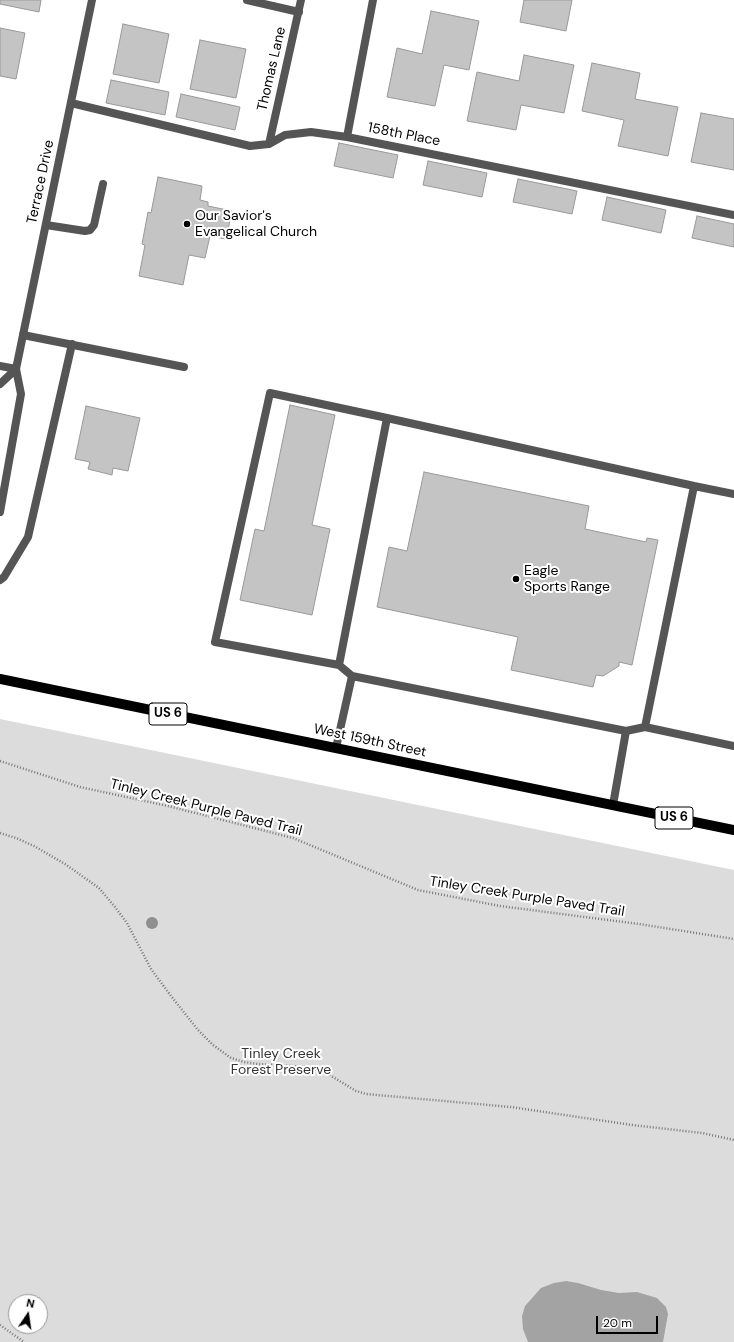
<!DOCTYPE html>
<style>
body{margin:0}
#map{position:relative;width:734px;height:1342px;overflow:hidden;background:#fff;font-family:"DM Sans",sans-serif}
canvas{display:block}
.north{position:absolute;left:8px;top:1294px;width:40px;height:40px;box-sizing:border-box;background:#fff;border:1px solid #999;border-radius:50%;rotate:13deg;font-size:11px;font-weight:700;line-height:16px;text-align:center;color:#000}
.north::after{content:'';display:block;margin:auto;width:14px;height:18px;background:#000;clip-path:polygon(50% 0,100% 100%,50% 72%,0 100%)}
.scale{position:absolute;left:596px;top:1316px;width:62px;height:18px;box-sizing:border-box;border:2px solid #000;border-top:0;padding-left:5px;font-size:12px;line-height:14px;white-space:nowrap;color:#000;-webkit-text-stroke:3px #fff;paint-order:stroke}
</style>
<div id="map">
<canvas width="734" height="1342"></canvas>
<div class="north">N</div>
<div class="scale">20 m</div>
</div>
<script>
const context = document.querySelector('canvas').getContext('2d');
context.lineJoin = 'round';
function paint(path, color) {
  context.fillStyle = color;
  context.fill(path, 'evenodd');
}
function shape(rows) {
  const path = new Path2D();
  for (const r of rows) {
    path.moveTo(r[0], r[1]);
    for (let i = 2; i < r.length; i += 2) path.lineTo(r[i], r[i + 1]);
  }
  return path;
}
function stroke(path, color, width, dash) {
  context.strokeStyle = color;
  context.lineWidth = width;
  context.lineCap = dash ? 'butt' : 'round';
  context.setLineDash(dash || []);
  context.stroke(path);
}
function drawText(font, color, halo, rows, align = 'center') {
  context.font = font + ' "DM Sans",sans-serif';
  context.lineWidth = 4;
  context.setLineDash([]);
  context.textBaseline = 'middle';
  context.strokeStyle = halo;
  context.fillStyle = color;
  for (const [text, x, y, turn = 0] of rows) {
    context.save();
    context.translate(x, y);
    context.rotate((+turn || 0) * Math.PI / 180);
    context.textAlign = isNaN(turn) ? turn : align;
    if (halo) context.strokeText(text, 0, 0);
    context.fillText(text, 0, 0);
    context.restore();
  }
}
paint(shape([
 [0,719,734,870,734,1342,0,1342],
 [16,1302,40,1302,40,1326,16,1326]
]), '#dcdcdc');
paint(shape([
 [566,1281,578,1283,601,1290,619,1293,637,1292,657,1298,666,1307,668,1314,663,1342,528,1342,523,1329,522,1316,525,1306,541,1288,554,1283]
]), '#a3a3a3');
const building = shape([
 [0,0,41,0,39,12,0,4,0,0],
 [524,0,572,0,566,31,520,22,524,0],
 [431,11,479,21,469,70,444,65,435,106,387,97,397,48,422,54,431,11],
 [123,24,169,34,159,83,113,74,123,24],
 [0,28,25,33,16,79,0,76,0,28],
 [200,40,246,49,236,98,190,89,200,40],
 [524,55,574,65,564,113,521,105,516,130,467,121,477,72,519,81,524,55],
 [592,63,640,73,635,99,678,107,668,156,618,146,624,120,582,111,592,63],
 [111,80,169,92,165,115,106,103,111,80],
 [181,94,240,107,235,130,176,117,181,94],
 [701,113,734,119,734,170,691,162,701,113],
 [339,143,398,155,393,178,334,166,339,143],
 [428,161,487,173,482,197,423,185,428,161],
 [158,177,202,186,200,200,208,202,208,206,232,211,226,239,210,236,205,258,189,255,183,285,139,276,145,245,142,244,148,212,151,213,158,177],
 [518,179,577,191,572,214,513,202,518,179],
 [607,197,666,210,661,233,602,220,607,197],
 [697,216,734,224,734,247,692,238,697,216],
 [290,405,335,415,312,525,330,529,312,615,240,600,255,529,264,531,290,405],
 [86,406,140,418,128,471,113,468,112,475,88,469,90,462,75,459,86,406],
 [424,472,589,506,585,529,646,542,647,538,658,540,632,665,619,662,619,666,603,676,596,675,593,687,511,670,518,637,377,607,389,547,407,551,424,472]
]);
paint(building, '#c4c4c4');
stroke(building, '#999', 1);
stroke(shape([
 [0,761,80,787,168,806,293,838,418,890,500,906,639,924,734,939],
 [0,833,16,838,34,846,65,864,99,888,115,907,127,923,151,969,171,996,198,1030,213,1045,231,1058,244,1062,258,1064,307,1067,328,1074,356,1091,366,1094,511,1107,632,1125,702,1133,734,1140],
 [0,1325,24,1342]
]), '#777', 2.5, [1, 2]);
stroke(shape([
 [46,225,85,231,90,230,94,225,103,184],
 [23,335,184,367],
 [0,366,16,369],
 [694,486,734,494],
 [0,580,4,577,28,537,72,344],
 [339,665,215,642,270,393,387,418],
 [352,676,626,731],
 [645,727,734,746],
 [336,748,352,676,339,665,387,418,694,486,645,727,626,731,613,805]
]), '#555', 8);
stroke(shape([
 [247,0,299,12],
 [71,103,250,146,269,144,285,135,311,132,347,137,734,215],
 [347,137,373,0],
 [269,144,301,0],
 [0,384,16,369],
 [0,512,21,394,16,369,92,0]
]), '#555', 8);
stroke(shape([
 [0,679,734,830]
]), '#000', 10);
context.fillStyle = '#8f8f8f';
for (const [x, y] of [
 [152,923]
]) {
  context.beginPath();
  context.arc(x, y, 6, 0, 2 * Math.PI);
  context.fill();
}
for (const [x, y, r, color] of [
 [187,224,4,"#000"],
 [516,579,4,"#000"]
]) {
  const dot = new Path2D();
  dot.arc(x, y, r, 0, 2 * Math.PI);
  context.fillStyle = color;
  context.fill(dot);
  stroke(dot, '#fff', 1.5);
}
for (const [x, y, w] of [
 [168,714,38],
 [674,818,38]
]) {
  const box = new Path2D();
  box.roundRect(x - w / 2, y - 11, w, 22, 3);
  context.fillStyle = '#fff';
  context.fill(box);
  stroke(box, '#000', 1);
}
drawText('bold 13px', '#000', null, [
 ["US 6",168,714],
 ["US 6",674,818]
]);
drawText('14px', '#000', '#fff', [
 ["Thomas Lane",272,69,-77],
 ["158th Place",404,135,11],
 ["Terrace Drive",41,182,-78],
 ["West 159th Street",370,741,12],
 ["Tinley Creek Purple Paved Trail",206,808,14],
 ["Tinley Creek Purple Paved Trail",527,897,9]
]);
drawText('14px', '#000', '#fff', [
 ["Our Savior's",195,216],
 ["Evangelical Church",195,232],
 ["Eagle",524,571],
 ["Sports Range",524,587]
], 'left');
drawText('14px', '#333', '#fff', [
 ["Tinley Creek",281,1054],
 ["Forest Preserve",281,1070]
]);
</script>
